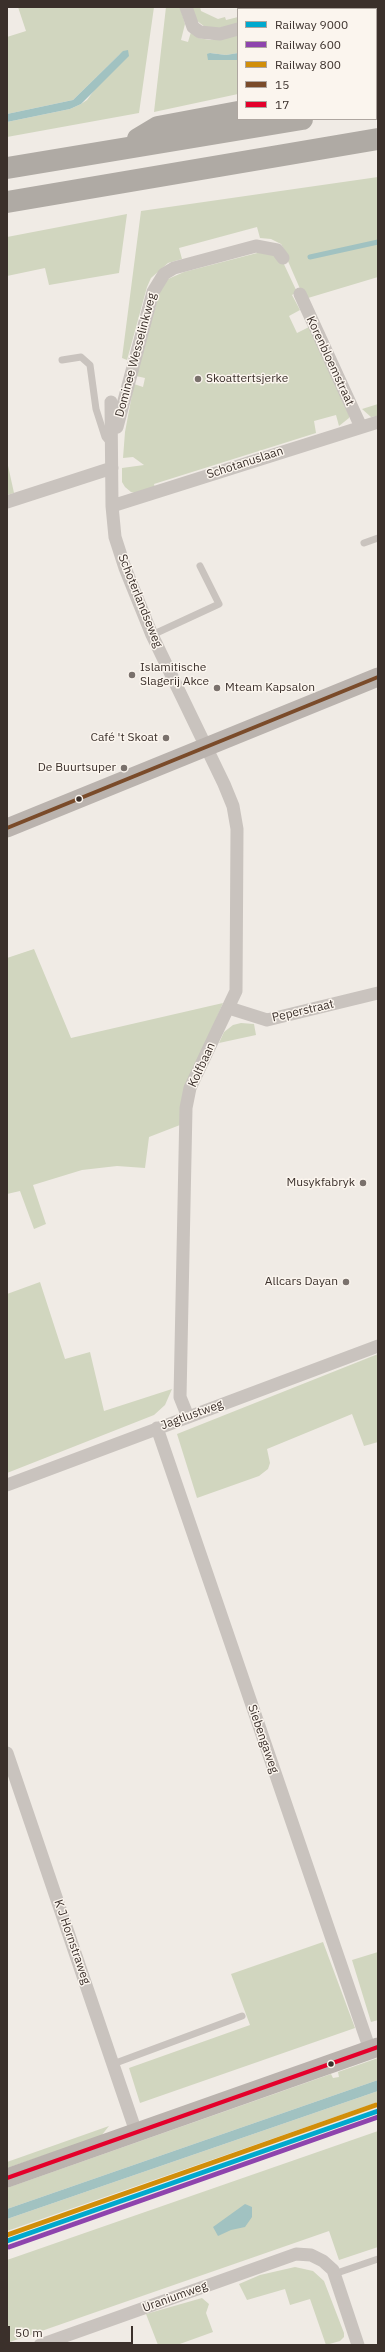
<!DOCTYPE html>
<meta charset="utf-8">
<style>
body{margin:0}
#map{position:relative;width:385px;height:2352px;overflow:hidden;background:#f0ebe5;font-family:"IBM Plex Sans",sans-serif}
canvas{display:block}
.frame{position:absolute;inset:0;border:8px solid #3b302b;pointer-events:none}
.legend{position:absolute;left:237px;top:8px;width:140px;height:112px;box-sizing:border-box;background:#fbf5ee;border:1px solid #aea6a0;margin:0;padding:5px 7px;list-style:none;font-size:12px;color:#3b302b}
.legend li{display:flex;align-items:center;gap:8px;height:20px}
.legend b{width:20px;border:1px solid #aea6a0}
.scale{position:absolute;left:8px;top:2326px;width:125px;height:18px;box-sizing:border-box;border:2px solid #3b302b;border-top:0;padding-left:5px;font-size:12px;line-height:14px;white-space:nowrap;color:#3b302b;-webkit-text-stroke:3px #fbf5ee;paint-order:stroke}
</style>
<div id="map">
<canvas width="385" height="2352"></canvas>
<div class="frame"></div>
<ul class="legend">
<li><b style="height:5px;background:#00a9ce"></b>Railway 9000</li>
<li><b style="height:5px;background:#8e44ad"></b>Railway 600</li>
<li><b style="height:5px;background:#d18e09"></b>Railway 800</li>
<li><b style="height:5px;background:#7a4b2a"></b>15</li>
<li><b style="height:5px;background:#e4002b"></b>17</li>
</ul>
<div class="scale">50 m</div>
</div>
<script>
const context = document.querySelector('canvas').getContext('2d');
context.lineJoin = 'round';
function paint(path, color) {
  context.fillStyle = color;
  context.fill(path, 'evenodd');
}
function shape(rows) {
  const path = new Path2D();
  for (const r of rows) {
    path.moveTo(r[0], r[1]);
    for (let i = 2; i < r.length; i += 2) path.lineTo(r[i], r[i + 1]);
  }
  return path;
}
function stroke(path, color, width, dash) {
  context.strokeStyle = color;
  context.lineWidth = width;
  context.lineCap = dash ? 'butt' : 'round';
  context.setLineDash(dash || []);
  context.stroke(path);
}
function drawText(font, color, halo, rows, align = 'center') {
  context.font = font + ' "IBM Plex Sans",sans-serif';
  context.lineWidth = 3;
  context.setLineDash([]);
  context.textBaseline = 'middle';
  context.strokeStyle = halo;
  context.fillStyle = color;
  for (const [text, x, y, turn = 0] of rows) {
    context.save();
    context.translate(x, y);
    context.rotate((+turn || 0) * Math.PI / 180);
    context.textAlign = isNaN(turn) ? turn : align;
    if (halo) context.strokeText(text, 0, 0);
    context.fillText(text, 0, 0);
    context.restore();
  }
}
paint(shape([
 [18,7,154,7,139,113,7,137,7,122,70,109,81,104,87,100,121,53,73,100,7,114,7,37,26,31],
 [166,7,180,7,185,24,181,40,188,42,191,32,198,38,210,40,238,34,238,53,226,55,210,53,208,60,238,60,238,94,154,112],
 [191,7,200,7,201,11,218,19,225,17,226,20,238,17,238,26,220,30,205,27,196,20],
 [378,177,378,277,308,298,301,291,287,259,289,258,281,244,271,239,260,238,257,227,179,248,182,259,168,263,151,278,147,287,127,360,122,358,141,211],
 [127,214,119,273,49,285,45,268,7,276,7,237],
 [261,252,268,252,282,260,297,292,292,295,300,310,289,316,297,333,309,327,349,415,349,418,339,426,336,415,314,421,316,433,154,484,155,488,135,493,131,492,125,487,122,482,122,468,144,465,133,457,123,458,125,432,134,384,143,387,145,378,136,376,160,291,168,279,184,272],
 [378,404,378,416,371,417,362,409],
 [7,461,14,493,7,495],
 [34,949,71,1038,223,1003,187,1087,180,1125,149,1137,145,1168,117,1166,82,1170,33,1185,46,1224,34,1229,20,1191,7,1194,7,958],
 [241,1023,254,1024,256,1035,219,1043,224,1032,233,1025],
 [40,1282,65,1359,90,1352,104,1411,172,1389,165,1405,154,1415,7,1473,7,1294],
 [378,1354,378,1442,364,1446,352,1414,267,1449,270,1463,268,1469,259,1476,197,1498,177,1434],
 [323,1942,355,2028,140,2103,129,2068,250,2025,231,1974],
 [378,1952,378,2020,371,2022,352,1960],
 [378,2058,378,2080,7,2209,7,2188,331,2074,333,2078,339,2077,338,2072],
 [378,2091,378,2102,7,2231,7,2219],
 [109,2126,101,2136,7,2168,7,2162],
 [378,2131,378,2247,339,2260,329,2231,7,2343,7,2260],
 [295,2267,313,2271,324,2281,344,2333,344,2337,340,2341,326,2345,310,2299,290,2305,285,2289,247,2300,239,2284,260,2275],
 [202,2298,209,2304,206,2313,213,2332,177,2345,158,2345,146,2314]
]), '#d1d6bf');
paint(shape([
 [128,50,129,56,81,104,70,109,7,122,7,114,73,100,123,51],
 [210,53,226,55,238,53,238,60,208,60,207,54],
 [378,2080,378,2091,7,2219,7,2209],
 [245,2204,252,2207,252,2217,245,2227,231,2230,218,2236,213,2227]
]), '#a1c2c1');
stroke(shape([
 [310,257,378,242]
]), '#a1c2c1', 5);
stroke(shape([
 [62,360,81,357,90,365,96,409,105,437,110,443],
 [364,543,378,538],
 [152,635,219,604,200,566],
 [113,2064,242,2016],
 [334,2274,378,2259]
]), '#c9c3be', 7);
stroke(shape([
 [186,7,193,27,200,32,220,34,238,29],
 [300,294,361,427],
 [111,402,112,506,115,537,125,568,152,635,224,784,233,806,237,829,236,991,190,1088,186,1108,180,1397,188,1417],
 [117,427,153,292,164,274,174,268,256,246,277,250,283,258],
 [7,502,112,468],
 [112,506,378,422],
 [229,1008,267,1020,378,993],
 [157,1428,370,2050],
 [7,1485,378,1346],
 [7,1753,136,2132],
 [40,2345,296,2254,311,2255,323,2261,333,2270,358,2345]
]), '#c9c3be', 13);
stroke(shape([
 [7,828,378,677],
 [7,2178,378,2047]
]), '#bab3ae', 19);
stroke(shape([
 [376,84,378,83],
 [376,107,378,106],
 [138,139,158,127,238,112],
 [7,168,302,119],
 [7,202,378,139]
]), '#afaaa4', 22);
stroke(shape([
 [7,828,378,677]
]), '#7a4b2a', 4);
stroke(shape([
 [7,2178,378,2047]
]), '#e4002b', 4);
stroke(shape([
 [7,2241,378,2111]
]), '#00a9ce', 5);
stroke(shape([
 [9,2247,378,2117]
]), '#8e44ad', 5);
stroke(shape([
 [7,2235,376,2105]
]), '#d18e09', 5);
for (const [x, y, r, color] of [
 [198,379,4,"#7a716c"],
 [132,675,4,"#7a716c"],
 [217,688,4,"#7a716c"],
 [166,738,4,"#7a716c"],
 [124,768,4,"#7a716c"],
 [79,799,3.5,"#3b302b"],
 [363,1183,4,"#7a716c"],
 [346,1282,4,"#7a716c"],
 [331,2064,3.5,"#3b302b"]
]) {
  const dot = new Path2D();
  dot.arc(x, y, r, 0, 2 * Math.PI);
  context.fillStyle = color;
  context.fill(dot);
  stroke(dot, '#fbf5ee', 1.5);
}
drawText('12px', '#3b302b', '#fbf5ee', [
 ["Dominee Wesselinkweg",136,355,-75],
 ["Korenbloemstraat",330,361,65],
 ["Schotanuslaan",245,463,-18],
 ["Schoterlandseweg",140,601,68],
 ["Peperstraat",303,1011,-13],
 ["Kolfbaan",202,1065,-65],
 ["Jagtlustweg",192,1415,-20],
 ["Siebengaweg",263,1739,71],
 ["K J Hornstraweg",72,1942,71],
 ["Uraniumweg",175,2297,-20]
]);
drawText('12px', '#3b302b', '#fbf5ee', [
 ["Skoattertsjerke",206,379,"left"],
 ["Islamitische",140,668,"left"],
 ["Slagerij Akce",140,682,"left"],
 ["Mteam Kapsalon",225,688,"left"],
 ["Café 't Skoat",158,738],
 ["De Buurtsuper",116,768],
 ["Musykfabryk",355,1183],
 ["Allcars Dayan",338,1282]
], 'right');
</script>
